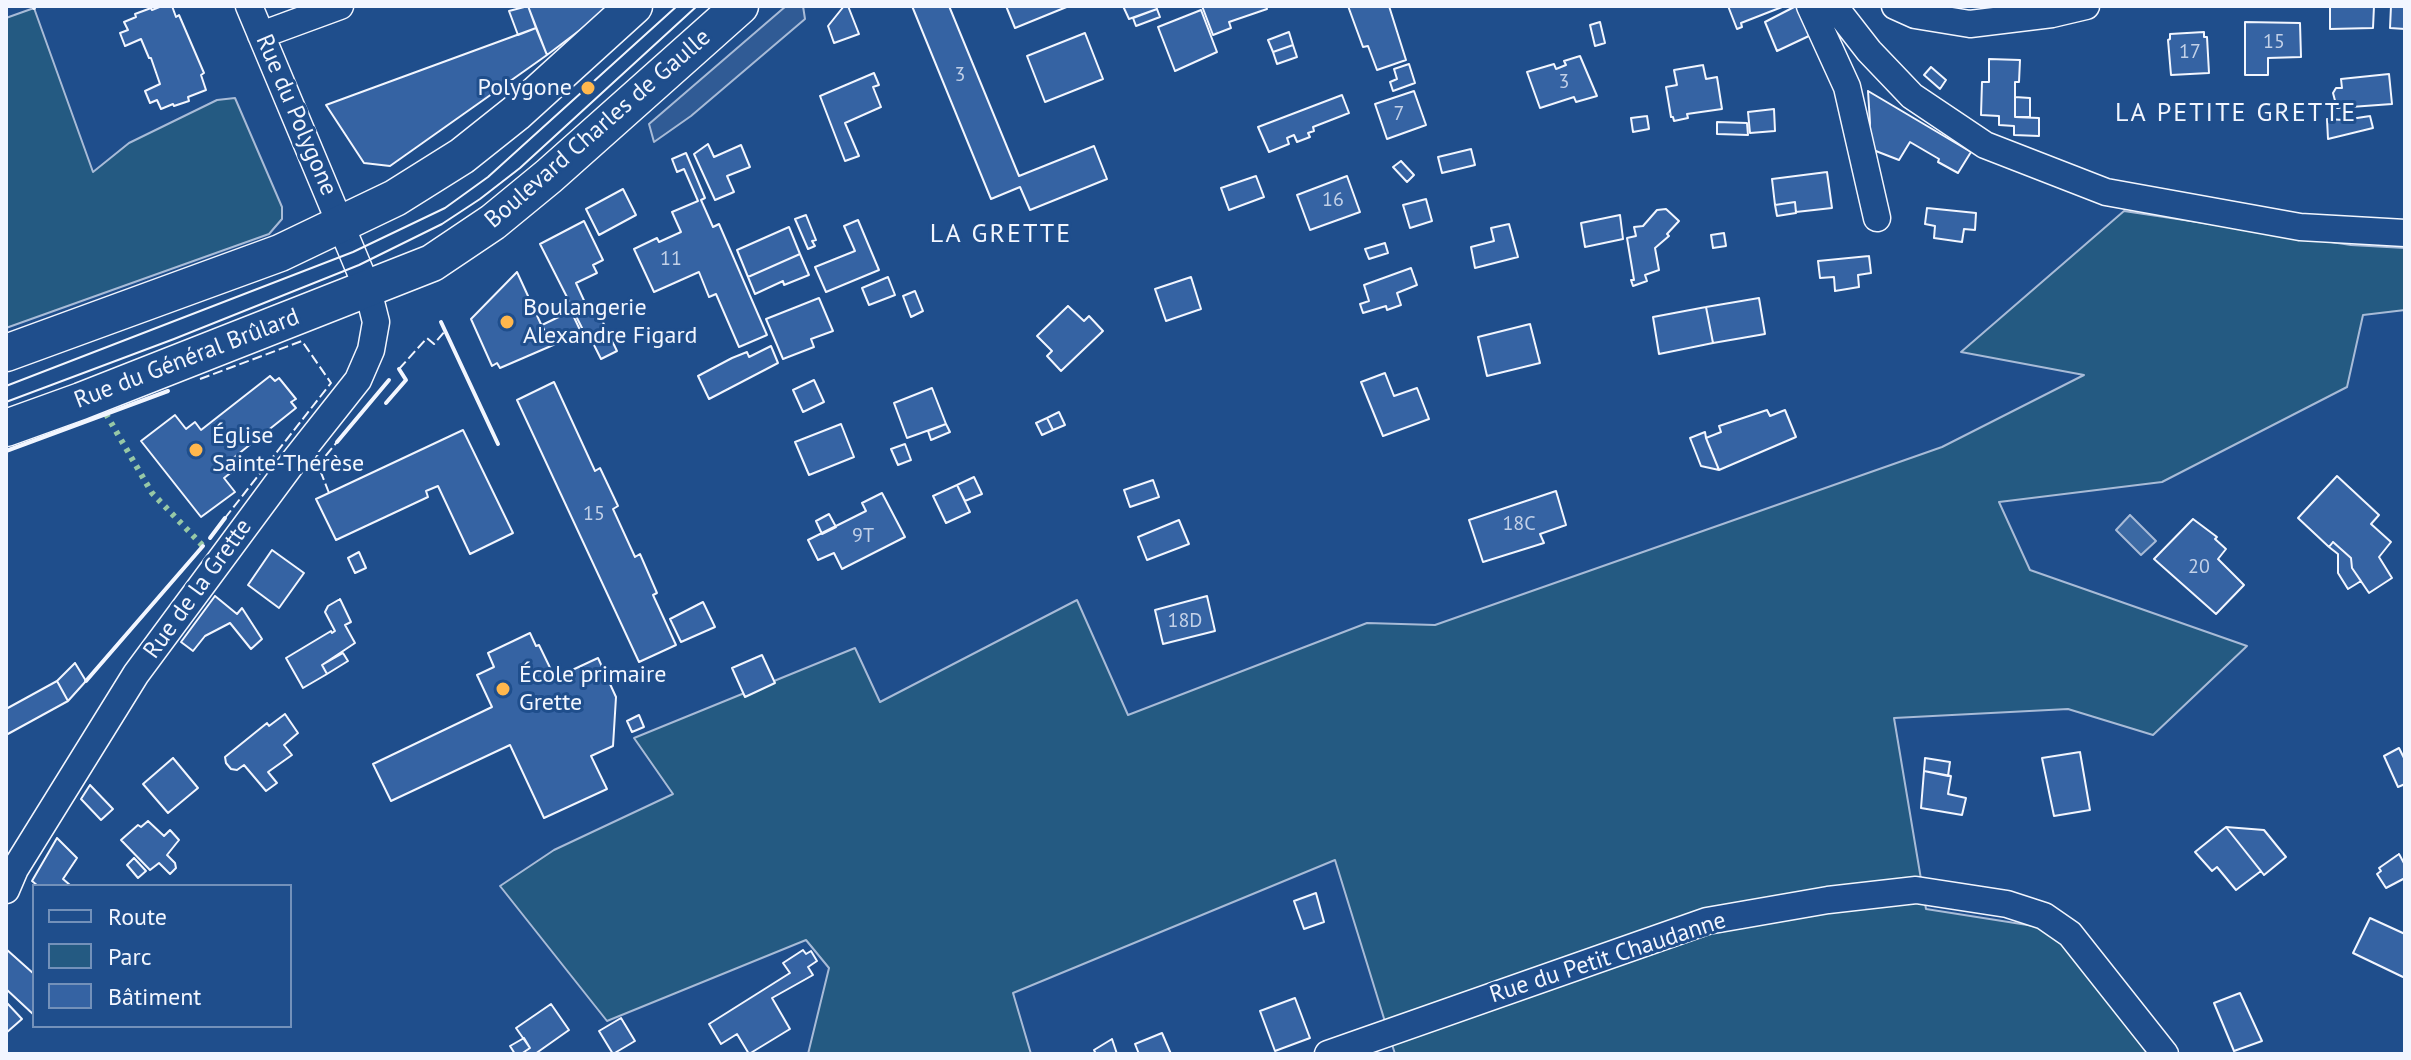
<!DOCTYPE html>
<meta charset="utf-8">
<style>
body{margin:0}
#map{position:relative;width:2411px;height:1060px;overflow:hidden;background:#1f4e8c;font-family:"PT Sans",sans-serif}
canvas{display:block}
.frame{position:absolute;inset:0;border:8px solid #f2f6ff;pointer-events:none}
.legend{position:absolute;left:32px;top:884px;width:260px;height:144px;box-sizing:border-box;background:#1f4e8c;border:2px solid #7391ba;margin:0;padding:10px 14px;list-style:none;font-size:24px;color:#f2f6ff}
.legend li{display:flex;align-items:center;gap:16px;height:40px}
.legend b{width:40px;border:2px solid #7391ba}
</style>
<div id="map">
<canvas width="2411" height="1060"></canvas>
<div class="frame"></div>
<ul class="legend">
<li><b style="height:10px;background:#1f4e8c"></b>Route</li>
<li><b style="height:22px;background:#245a82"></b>Parc</li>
<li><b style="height:22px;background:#3563a3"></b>Bâtiment</li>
</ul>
</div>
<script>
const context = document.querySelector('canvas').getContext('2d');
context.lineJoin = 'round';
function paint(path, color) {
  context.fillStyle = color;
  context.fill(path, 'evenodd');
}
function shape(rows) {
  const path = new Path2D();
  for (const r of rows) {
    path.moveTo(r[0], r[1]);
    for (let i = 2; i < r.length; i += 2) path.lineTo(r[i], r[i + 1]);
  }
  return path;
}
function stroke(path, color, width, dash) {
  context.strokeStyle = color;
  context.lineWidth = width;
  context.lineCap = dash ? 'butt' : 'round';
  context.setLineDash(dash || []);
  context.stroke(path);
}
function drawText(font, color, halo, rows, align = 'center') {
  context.font = font + ' "PT Sans",sans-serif';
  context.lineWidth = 6;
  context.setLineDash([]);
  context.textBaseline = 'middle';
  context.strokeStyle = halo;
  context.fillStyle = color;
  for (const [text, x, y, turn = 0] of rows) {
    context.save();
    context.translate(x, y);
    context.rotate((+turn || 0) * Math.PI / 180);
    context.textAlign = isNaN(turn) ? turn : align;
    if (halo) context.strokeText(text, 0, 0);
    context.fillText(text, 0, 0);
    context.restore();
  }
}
const green = shape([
 [34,8,93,172,129,143,217,100,235,98,282,207,282,219,269,234,6,328,6,18,34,8],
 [2124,211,2351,245,2405,248,2405,310,2363,315,2347,387,2162,482,1999,502,2030,570,2247,646,2153,735,2068,709,1894,718,1926,909,2053,929,2148,1054,1395,1054,1335,860,1013,993,1031,1054,808,1054,829,968,806,940,607,1021,500,886,554,850,673,794,634,738,855,648,880,702,1077,600,1128,715,1367,623,1435,625,1942,447,2084,375,1961,352,2124,211]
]);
paint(green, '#245a82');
stroke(green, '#a8bbd7', 2);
const parking = shape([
 [786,6,803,6,805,19,691,116,654,142,649,124,786,6]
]);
paint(parking, '#305b95');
stroke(parking, '#a8bbd7', 2);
const water = shape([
 [2130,515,2156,541,2141,555,2116,530,2130,515]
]);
paint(water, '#3b69a3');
stroke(water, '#a8bbd7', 2);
const building = shape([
 [162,6,172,6,176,17,179,15,204,73,201,75,206,90,188,97,189,101,174,106,173,104,161,109,157,100,150,103,145,91,160,84,151,58,149,58,141,39,125,46,120,33,128,30,124,22,136,17,135,14,151,8,152,10,162,6],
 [528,6,536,28,518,35,509,11,528,6],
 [528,6,612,6,547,55,528,6],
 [844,6,848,6,859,34,834,43,828,26,844,6],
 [912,6,949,6,1019,176,1094,146,1107,179,1030,210,1020,187,991,199,912,6],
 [1006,6,1069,6,1015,28,1006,6],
 [1123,6,1156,6,1157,9,1129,19,1123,6],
 [1202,6,1266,6,1267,9,1229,22,1231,28,1213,35,1202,6],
 [1348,6,1389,6,1406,60,1377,70,1368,46,1363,47,1348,6],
 [1728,6,1782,6,1782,7,1741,23,1742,27,1737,29,1728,6],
 [1796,6,1811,35,1777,51,1765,22,1796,6],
 [2330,6,2374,6,2373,28,2330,29,2330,6],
 [2391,6,2405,6,2405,29,2390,28,2391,6],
 [1157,9,1160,17,1136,26,1133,18,1157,9],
 [1201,10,1217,52,1175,71,1158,27,1201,10],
 [1600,22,1605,43,1595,46,1590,25,1600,22],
 [2245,22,2300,23,2301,57,2268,58,2268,75,2245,75,2245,22],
 [536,28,547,55,390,166,364,163,326,105,536,28],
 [1289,32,1293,45,1273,52,1268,40,1289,32],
 [2204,32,2204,37,2207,37,2209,73,2171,75,2168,40,2170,39,2170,34,2204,32],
 [1085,33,1103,79,1045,102,1027,56,1085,33],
 [1293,45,1297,57,1277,64,1273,52,1293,45],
 [1580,56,1597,96,1576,102,1574,97,1540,108,1527,72,1554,64,1556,69,1566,65,1564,61,1580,56],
 [1989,59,2020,60,2019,82,2015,82,2015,117,2039,118,2039,136,2014,135,2014,126,1999,125,1999,116,1981,115,1982,82,1989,82,1989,59],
 [1409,64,1415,83,1393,91,1390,82,1397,79,1394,69,1409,64],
 [1703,65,1706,79,1717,77,1722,109,1687,114,1688,118,1674,121,1673,117,1671,117,1666,87,1677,85,1674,70,1703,65],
 [1931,67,1946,80,1940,89,1924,75,1931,67],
 [874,73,879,85,873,87,881,107,845,123,859,156,845,161,820,96,874,73],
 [2389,74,2392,104,2337,108,2333,93,2336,88,2342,88,2341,79,2389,74],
 [1414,91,1426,125,1387,139,1375,104,1414,91],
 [1868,91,1971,152,1958,173,1938,162,1939,159,1910,142,1899,160,1868,148,1870,123,1868,91],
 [1342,95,1349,113,1313,127,1314,131,1308,133,1310,137,1297,142,1294,135,1287,138,1289,144,1269,152,1258,127,1342,95],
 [2015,97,2030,98,2030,117,2015,117,2015,97],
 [1774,109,1775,131,1750,133,1748,112,1774,109],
 [1647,116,1649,129,1633,132,1631,118,1647,116],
 [2370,116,2373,128,2328,139,2327,119,2344,120,2370,116],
 [1717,122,1747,123,1748,135,1717,134,1717,122],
 [708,144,714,157,741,145,750,167,727,176,734,192,715,200,694,154,708,144],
 [1471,149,1475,165,1442,173,1438,157,1471,149],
 [686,153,705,198,701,200,713,227,719,224,767,335,739,347,716,294,709,297,699,272,654,292,634,249,657,238,659,242,681,232,672,212,698,201,684,169,677,172,672,159,686,153],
 [1401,161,1414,175,1407,182,1393,167,1401,161],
 [1827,172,1832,208,1796,212,1795,202,1775,205,1772,179,1827,172],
 [1256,176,1264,197,1229,210,1221,188,1256,176],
 [1347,176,1360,212,1310,230,1297,195,1347,176],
 [623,189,636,215,599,235,586,209,623,189],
 [1426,199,1432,221,1410,228,1403,205,1426,199],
 [1795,202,1796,213,1777,216,1775,205,1795,202],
 [1927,208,1976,213,1975,230,1964,229,1962,242,1934,238,1935,226,1925,224,1927,208],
 [1666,209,1679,221,1667,234,1669,236,1655,248,1659,270,1645,275,1647,281,1633,286,1631,280,1634,280,1627,238,1636,236,1634,227,1643,226,1657,210,1666,209],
 [806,215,816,240,812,241,815,246,808,249,795,219,806,215],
 [1620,215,1623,239,1585,247,1581,223,1620,215],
 [858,220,879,270,826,292,815,267,855,251,844,226,858,220],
 [584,221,603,260,593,265,597,273,576,283,587,307,594,304,617,351,601,359,589,335,586,336,574,312,572,313,568,306,571,305,540,244,584,221],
 [1509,224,1518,257,1475,268,1471,247,1494,241,1491,228,1509,224],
 [789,227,800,254,748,277,737,250,789,227],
 [1724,233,1726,246,1713,248,1711,235,1724,233],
 [1385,243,1388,253,1369,259,1365,249,1385,243],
 [800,254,809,275,784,285,783,281,755,294,748,277,800,254],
 [1869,256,1871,273,1858,275,1859,287,1835,291,1834,277,1820,278,1818,261,1869,256],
 [1411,268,1417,285,1397,293,1401,305,1387,310,1386,306,1363,313,1360,304,1369,301,1364,285,1411,268],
 [517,272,551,346,500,368,497,363,492,366,471,319,517,272],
 [888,277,895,295,869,305,862,288,888,277],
 [1191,277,1201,309,1166,321,1155,289,1191,277],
 [915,291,923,311,911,317,903,296,915,291],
 [819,298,833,331,811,339,814,347,783,359,766,319,819,298],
 [1759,298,1765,334,1713,343,1706,307,1759,298],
 [1068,306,1084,321,1089,316,1103,331,1061,371,1047,356,1052,351,1037,336,1068,306],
 [1706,307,1713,343,1659,354,1653,317,1706,307],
 [571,311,581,332,551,346,542,325,571,311],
 [1530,324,1540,363,1487,376,1478,337,1530,324],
 [771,346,778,363,709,399,698,376,732,358,747,352,749,357,771,346],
 [1385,373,1394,396,1417,388,1429,419,1383,436,1361,382,1385,373],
 [270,376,275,381,279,378,296,399,291,402,296,408,232,459,238,467,224,478,235,492,201,517,141,441,175,415,186,429,195,422,201,430,270,376],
 [814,380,824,402,803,412,793,390,814,380],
 [554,382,595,471,600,468,618,506,613,509,635,557,640,554,657,593,653,595,676,645,639,662,517,400,554,382],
 [932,388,946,424,907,438,894,403,932,388],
 [1767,410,1770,416,1785,410,1796,437,1719,470,1706,438,1721,432,1719,426,1767,410],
 [1059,412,1065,425,1053,430,1047,418,1059,412],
 [1047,418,1053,430,1042,435,1036,423,1047,418],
 [841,424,854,457,809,475,795,442,841,424],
 [946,424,950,432,931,440,928,431,946,424],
 [463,430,513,533,470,554,438,486,426,491,428,497,336,540,316,499,463,430],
 [1705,432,1706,438,1719,470,1701,466,1690,438,1705,432],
 [905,444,911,460,898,465,891,449,905,444],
 [2337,476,2379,515,2371,524,2391,542,2379,557,2392,578,2369,593,2352,568,2351,558,2333,542,2329,547,2298,518,2337,476],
 [974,477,982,494,965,501,957,485,974,477],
 [1153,480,1159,497,1130,507,1124,490,1153,480],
 [957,485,970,512,946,523,933,496,957,485],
 [1556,491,1566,525,1540,534,1544,543,1483,562,1469,520,1556,491],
 [882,493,905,537,842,569,834,553,818,560,808,540,866,511,862,503,882,493],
 [829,514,836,527,822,534,816,521,829,514],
 [2193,519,2217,537,2215,539,2226,549,2218,559,2244,585,2216,614,2154,559,2193,519],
 [1179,520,1189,544,1147,560,1138,537,1179,520],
 [2333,542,2351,558,2352,568,2361,581,2348,589,2338,573,2338,554,2329,547,2333,542],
 [272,550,304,573,279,608,248,585,272,550],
 [359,552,366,568,355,573,348,558,359,552],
 [215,596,237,614,242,608,262,639,251,649,230,623,205,636,193,651,181,642,215,596],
 [1207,596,1215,631,1163,644,1155,610,1207,596],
 [340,599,351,622,345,625,355,643,322,665,327,674,303,688,286,658,331,631,332,633,335,631,325,612,328,606,340,599],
 [703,602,715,627,681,642,670,619,703,602],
 [530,633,536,646,539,645,555,678,598,658,616,697,613,746,591,756,607,789,544,818,510,745,391,801,373,764,492,707,477,675,494,667,488,653,530,633],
 [343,653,348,661,327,674,322,665,343,653],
 [762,655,775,683,745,697,732,668,762,655],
 [75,663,86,681,68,701,57,681,75,663],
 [57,681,68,701,6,735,6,709,57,681],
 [285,714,298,733,284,745,292,755,268,772,277,783,266,791,244,765,237,770,231,769,226,763,225,757,267,723,269,726,285,714],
 [639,715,644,727,632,732,627,721,639,715],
 [2399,748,2405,760,2405,784,2398,787,2384,756,2399,748],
 [2080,752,2090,810,2054,816,2042,758,2080,752],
 [173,758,198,788,168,813,143,784,173,758],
 [1925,758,1950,762,1948,776,1924,771,1925,758],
 [1924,771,1951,776,1948,794,1966,798,1962,815,1921,808,1924,771],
 [90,785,113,809,101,820,81,799,90,785],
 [148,821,164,836,170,830,179,840,167,855,175,863,176,868,170,874,159,863,150,870,121,840,138,825,141,827,148,821],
 [2226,827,2261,871,2236,890,2217,867,2212,871,2195,852,2226,827],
 [2226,827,2264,830,2286,857,2264,875,2226,827],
 [57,838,77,858,63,879,70,885,38,886,32,881,57,838],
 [2399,854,2405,865,2405,878,2386,888,2377,874,2381,871,2379,868,2399,854],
 [134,858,146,871,138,878,127,865,134,858],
 [1316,893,1324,922,1304,929,1294,901,1316,893],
 [2370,918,2405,934,2405,976,2403,977,2353,953,2370,918],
 [6,949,34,974,34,1015,6,989,6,949],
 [803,950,806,954,811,951,817,961,808,967,813,975,772,998,790,1029,749,1054,737,1034,721,1044,709,1024,790,973,783,963,803,950],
 [2240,993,2262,1041,2234,1051,2214,1003,2240,993],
 [1295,998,1310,1038,1275,1051,1260,1011,1295,998],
 [7,1003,22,1019,6,1033,6,1004,7,1003],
 [551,1004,569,1030,535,1054,521,1054,530,1048,516,1028,551,1004],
 [621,1018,635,1041,613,1054,599,1031,621,1018],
 [1162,1033,1171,1054,1139,1054,1135,1044,1162,1033],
 [524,1038,530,1048,521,1054,515,1054,510,1046,524,1038],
 [1112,1039,1117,1054,1096,1054,1094,1050,1112,1039]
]);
paint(building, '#3563a3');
stroke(building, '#f2f6ff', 2);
const minor = shape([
 [1810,6,1847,87,1877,218],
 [1834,6,1869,51,1912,96,1985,145,2106,192,2300,227,2405,233],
 [1895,6,1915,15,1970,24,2052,14,2086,6],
 [261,35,340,6],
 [6,890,15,869,136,674,290,466,358,380,371,350,376,322,368,290,249,6],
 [1328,1054,1707,921,1828,900,1916,890,2007,904,2044,916,2070,934,2165,1054]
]);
const secondary = shape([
 [6,353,280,253,395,198,462,156,516,113,634,6],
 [6,428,81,401,432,263,493,222,549,176,740,6]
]);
stroke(minor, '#f2f6ff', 29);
stroke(secondary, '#f2f6ff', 39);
stroke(minor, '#1f4e8c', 26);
stroke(secondary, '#1f4e8c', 36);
stroke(shape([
 [6,386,353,252,445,208,488,177,677,6],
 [6,402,174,339,359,265,442,224,480,199,520,168,697,6]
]), '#f2f6ff', 2);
stroke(shape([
 [106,414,152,493,203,546]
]), '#97c8a6', 6, [4, 6]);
stroke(shape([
 [399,369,427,338,434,344,445,331],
 [200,379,302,341,331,383,225,518],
 [329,493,318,465,337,442]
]), '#f2f6ff', 2, [10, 4]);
stroke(shape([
 [34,6,34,8],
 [441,322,498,444],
 [386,403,406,380,399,369],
 [337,442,389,380],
 [6,451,168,391],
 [210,538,225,518],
 [86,681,203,546]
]), '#f2f6ff', 4);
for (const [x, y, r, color] of [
 [588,88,8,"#ffb74d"],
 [507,322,8,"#ffb74d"],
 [196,450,8,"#ffb74d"],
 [503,689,8,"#ffb74d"]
]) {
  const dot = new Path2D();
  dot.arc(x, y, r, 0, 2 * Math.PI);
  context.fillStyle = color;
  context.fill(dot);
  stroke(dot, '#1f4e8c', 3);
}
drawText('20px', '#c3d1e8', null, [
 ["15",2274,42],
 ["17",2190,52],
 ["3",960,75],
 ["3",1564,82],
 ["7",1399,114],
 ["16",1333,200],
 ["11",671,259],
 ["15",594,514],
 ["18C",1519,524],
 ["9T",863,536],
 ["20",2199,567],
 ["18D",1185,621]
]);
drawText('24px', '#f2f6ff', '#1f4e8c', [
 ["Polygone",572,88,"right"],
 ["Boulangerie",523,308],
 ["Alexandre Figard",523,336],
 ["Église",212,436],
 ["Sainte-Thérèse",212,464],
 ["École primaire",519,675],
 ["Grette",519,703]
], 'left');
drawText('24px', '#f2f6ff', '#1f4e8c', [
 ["Rue du Polygone",296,115,67],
 ["Boulevard Charles de Gaulle",598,129,-41],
 ["Rue du Général Brûlard",187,359,-21],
 ["Rue de la Grette",198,589,-54],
 ["Rue du Petit Chaudanne",1608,958,-18]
]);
context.letterSpacing = '2px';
drawText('26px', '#f2f6ff', '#1f4e8c', [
 ["LA PETITE GRETTE",2236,114],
 ["LA GRETTE",1001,235]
]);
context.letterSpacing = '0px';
</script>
